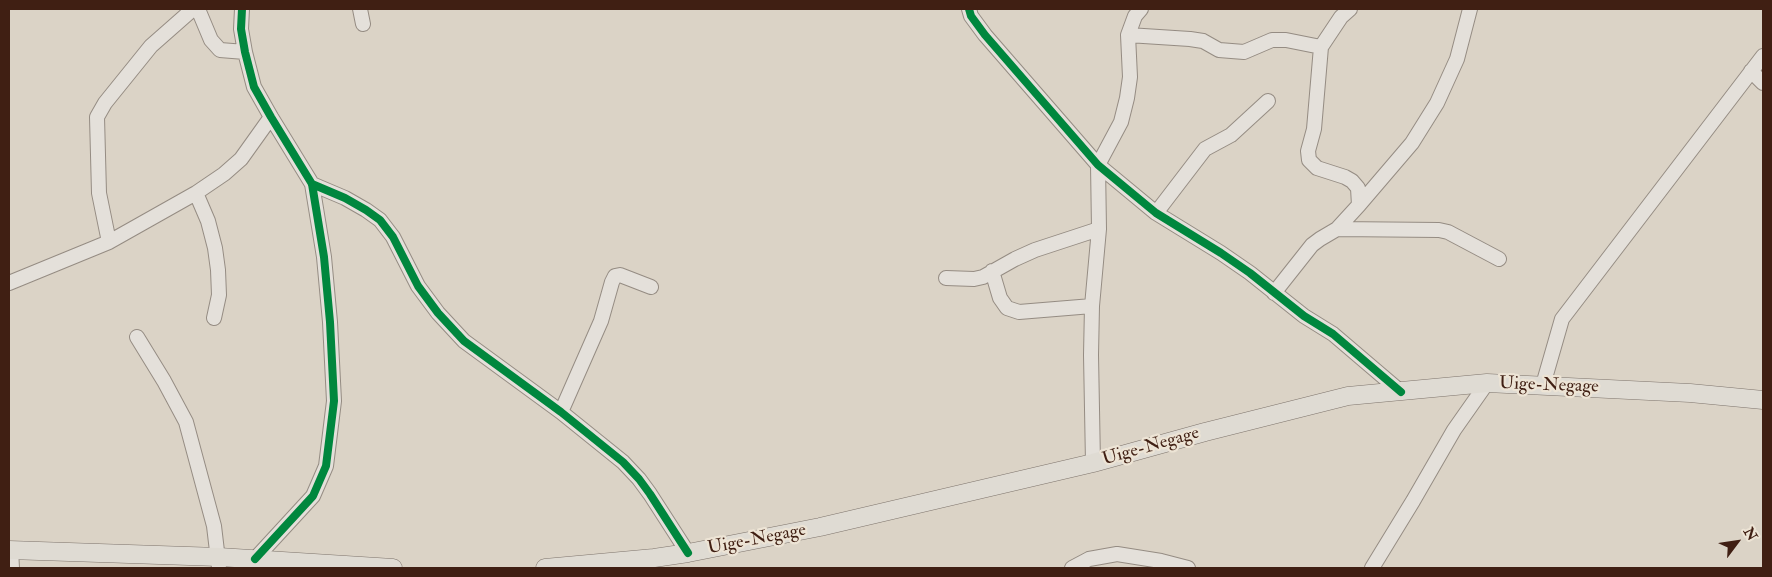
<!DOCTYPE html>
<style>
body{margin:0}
#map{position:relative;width:1772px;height:577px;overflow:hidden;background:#dbd3c6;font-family:"IM FELL Double Pica",serif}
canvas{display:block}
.frame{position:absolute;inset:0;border:10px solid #401f13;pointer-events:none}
.north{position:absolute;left:1712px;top:517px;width:50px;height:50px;-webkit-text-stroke:4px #ede4d5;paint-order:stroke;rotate:59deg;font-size:14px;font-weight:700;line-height:20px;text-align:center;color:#401f13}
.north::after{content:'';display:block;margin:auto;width:18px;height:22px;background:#401f13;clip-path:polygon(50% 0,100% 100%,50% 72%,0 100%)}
</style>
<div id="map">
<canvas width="1772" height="577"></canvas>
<div class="frame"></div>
<div class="north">N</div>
</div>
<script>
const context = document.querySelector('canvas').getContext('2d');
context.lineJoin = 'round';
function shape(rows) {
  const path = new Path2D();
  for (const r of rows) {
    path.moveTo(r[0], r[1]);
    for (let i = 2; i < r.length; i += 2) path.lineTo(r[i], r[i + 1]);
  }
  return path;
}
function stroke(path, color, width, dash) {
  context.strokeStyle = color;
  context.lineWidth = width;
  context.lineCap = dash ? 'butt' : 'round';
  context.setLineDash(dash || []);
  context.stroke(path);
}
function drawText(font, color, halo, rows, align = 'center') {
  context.font = font + ' "IM FELL Double Pica",serif';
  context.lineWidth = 4.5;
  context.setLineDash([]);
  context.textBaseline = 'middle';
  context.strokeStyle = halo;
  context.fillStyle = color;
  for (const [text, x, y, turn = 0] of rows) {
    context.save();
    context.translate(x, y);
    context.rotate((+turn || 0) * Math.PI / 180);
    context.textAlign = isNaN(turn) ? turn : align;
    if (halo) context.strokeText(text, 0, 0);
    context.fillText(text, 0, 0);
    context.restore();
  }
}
const minor = shape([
 [198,9,211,40,220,50,245,52],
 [242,9,241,29,245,52,254,87,271,117,312,184,324,257,330,322,334,401,326,466,313,496,255,559],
 [360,9,363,24],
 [969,9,971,16,985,35,1098,165,1156,213,1221,253,1250,273,1304,316,1333,334,1401,392],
 [1350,9,1341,17,1321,47,1314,129,1308,151,1309,160,1317,168,1345,177,1352,181,1358,188,1359,205],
 [1128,35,1190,39,1203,41,1219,50,1244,52,1272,40,1286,40,1321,47],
 [1751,71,1763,83],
 [312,184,345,198,366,210,380,220,393,237,418,286,438,313,464,341,561,412,623,462,639,479,650,494,688,553],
 [196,193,208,221,215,248,218,270,219,295,214,318],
 [1156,213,1205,149,1231,135,1268,101],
 [1337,229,1439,230,1448,232,1499,259],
 [109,242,99,193,97,117,105,103,151,46,193,9],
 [992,271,1000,298,1007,308,1019,312,1092,306],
 [946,278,974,279,983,277,1015,259,1035,250,1099,229],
 [9,283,109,242,196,193,224,174,241,159,271,117],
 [1274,293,1312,245,1320,239,1337,229,1359,205,1412,143,1437,103,1457,59,1470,9],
 [137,337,164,381,186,422,214,526,219,568],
 [1543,385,1562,319,1763,56],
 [561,412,601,321,612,282,615,276,620,275,651,287],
 [1093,463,1091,355,1092,306,1099,229,1098,165,1121,122,1127,98,1130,77,1128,35,1135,16,1141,9],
 [11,550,12,568],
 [1072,568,1089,559,1117,554,1161,561,1188,568],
 [1372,568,1413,501,1454,430,1487,383]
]);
const major = shape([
 [9,550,219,557,393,568],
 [545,568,654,558,688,553,820,527,1093,463,1205,432,1348,396,1487,383,1690,393,1763,400]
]);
stroke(minor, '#958c83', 16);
stroke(major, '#7e746c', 19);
stroke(minor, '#e4e0da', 14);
stroke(major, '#dfdbd3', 18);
stroke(shape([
 [242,9,241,29,245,52,254,87,271,117,312,184,324,257,330,322,334,401,326,466,313,496,255,559],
 [969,9,971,16,985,35,1098,165,1156,213,1221,253,1250,273,1304,316,1333,334,1401,392],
 [312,184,345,198,366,210,380,220,393,237,418,286,438,313,464,341,561,412,623,462,639,479,650,494,688,553]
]), '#00873e', 8);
drawText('18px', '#401f13', '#ede4d5', [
 ["Uige-Negage",1549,386,2],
 ["Uige-Negage",1151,447,-16],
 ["Uige-Negage",757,540,-11]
]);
</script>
